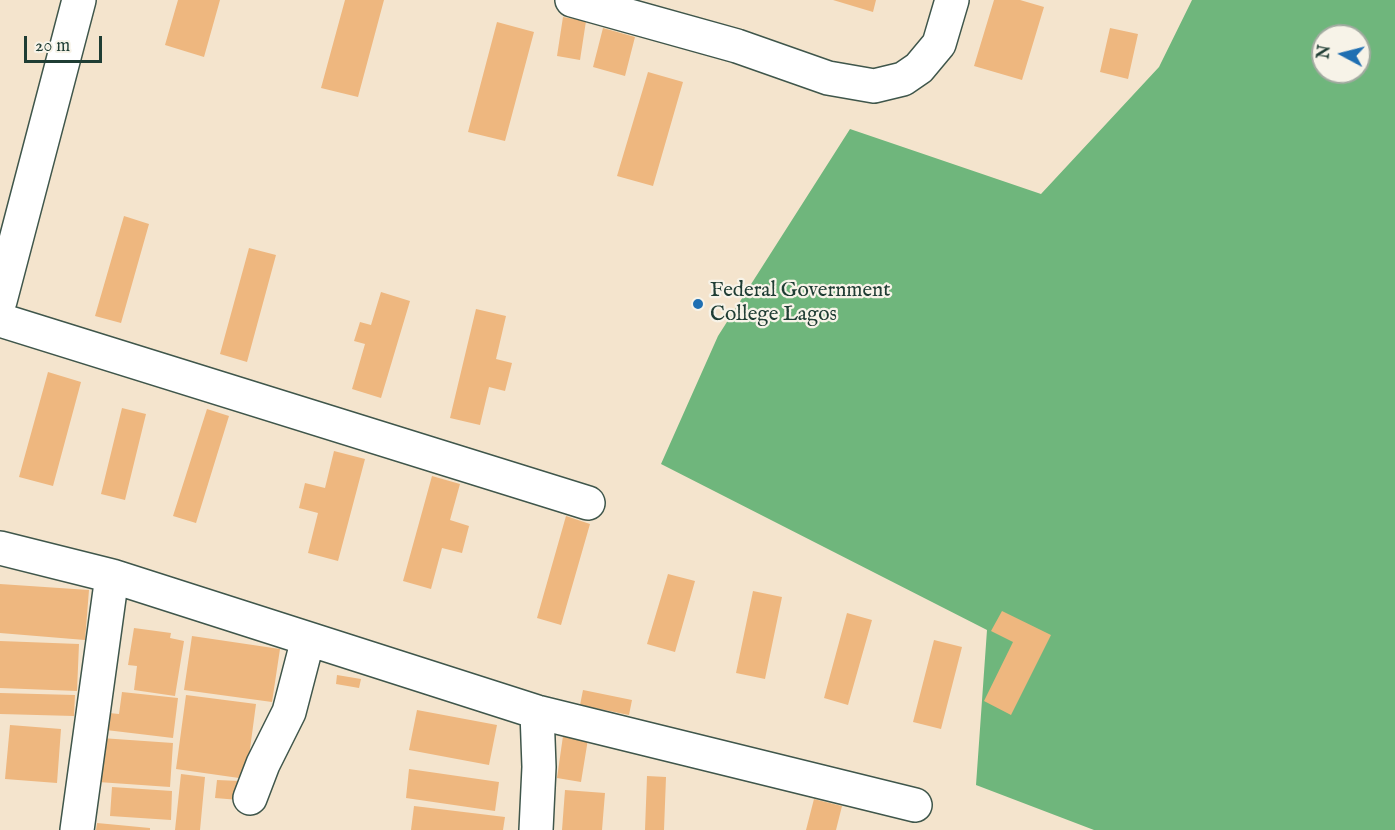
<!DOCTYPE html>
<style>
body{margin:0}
#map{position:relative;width:1395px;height:830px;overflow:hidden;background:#f4e4cd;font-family:"IM FELL English",serif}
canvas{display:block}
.north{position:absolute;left:1311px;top:24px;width:60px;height:60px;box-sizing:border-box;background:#f7f3e8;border:2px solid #a1aaa0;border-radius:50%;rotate:277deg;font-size:16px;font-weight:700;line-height:24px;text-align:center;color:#1f3d34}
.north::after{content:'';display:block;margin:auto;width:21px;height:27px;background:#1f6fb2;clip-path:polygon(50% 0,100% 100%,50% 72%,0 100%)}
.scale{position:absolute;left:24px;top:36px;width:78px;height:27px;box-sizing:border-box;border:3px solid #1f3d34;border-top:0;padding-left:8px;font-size:18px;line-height:21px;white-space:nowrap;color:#1f3d34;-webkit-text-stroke:4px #f7f3e8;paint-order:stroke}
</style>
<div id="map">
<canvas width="1395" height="830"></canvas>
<div class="north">N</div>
<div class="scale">20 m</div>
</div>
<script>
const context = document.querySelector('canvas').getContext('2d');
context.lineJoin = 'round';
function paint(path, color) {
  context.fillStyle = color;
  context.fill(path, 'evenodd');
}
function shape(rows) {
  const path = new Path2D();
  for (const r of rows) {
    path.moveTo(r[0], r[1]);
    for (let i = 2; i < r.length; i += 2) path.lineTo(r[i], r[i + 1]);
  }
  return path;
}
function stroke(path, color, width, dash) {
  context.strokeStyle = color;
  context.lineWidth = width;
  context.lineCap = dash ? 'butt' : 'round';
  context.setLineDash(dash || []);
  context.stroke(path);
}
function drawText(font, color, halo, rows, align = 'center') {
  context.font = font + ' "IM FELL English",serif';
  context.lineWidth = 4.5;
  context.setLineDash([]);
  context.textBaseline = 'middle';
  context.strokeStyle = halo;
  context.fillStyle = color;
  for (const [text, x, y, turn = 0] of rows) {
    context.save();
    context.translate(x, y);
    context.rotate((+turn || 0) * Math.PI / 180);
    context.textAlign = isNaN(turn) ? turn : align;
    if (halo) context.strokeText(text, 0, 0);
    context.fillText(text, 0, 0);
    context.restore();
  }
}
paint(shape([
 [1192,0,1395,0,1395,830,1094,830,976,785,987,630,661,464,718,336,850,129,1041,194,1159,67],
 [1323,36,1359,36,1359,72,1323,72]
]), '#6fb67c');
paint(shape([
 [178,0,220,0,204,57,165,45],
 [345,0,384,0,358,97,321,88],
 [833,0,876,0,873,12],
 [994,0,1020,0,1044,7,1022,80,974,66],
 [563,17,586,21,580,60,557,56],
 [497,22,534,32,505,141,468,132],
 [603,28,635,37,625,76,593,67],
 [1110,28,1138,34,1128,79,1100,72],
 [648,72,683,82,653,186,617,176],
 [124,216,149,224,121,323,95,316],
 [249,248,276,255,247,362,220,354],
 [381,292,410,301,381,398,352,389,365,344,354,341,360,322,371,325],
 [476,309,506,316,496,359,512,363,505,391,489,387,480,425,450,418],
 [48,372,81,382,53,486,19,477],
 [122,408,146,414,125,500,101,494],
 [207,409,229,416,196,523,173,516],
 [334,451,365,459,338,561,308,553,318,513,299,508,305,483,325,488],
 [432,476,460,484,450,520,469,526,462,553,442,548,431,589,403,581],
 [566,516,590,524,561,625,537,618],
 [668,574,695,581,675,652,647,644],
 [0,584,89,590,85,640,0,633],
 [753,591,782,597,765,679,736,673],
 [1002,611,1051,635,1011,715,984,701,1013,642,991,631],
 [847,613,872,620,848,705,824,698],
 [134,628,171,633,170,638,184,641,175,696,134,690,137,666,128,665],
 [192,636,280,649,272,702,184,690],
 [934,640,962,647,941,729,913,722],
 [0,641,79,644,77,691,0,688],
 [337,675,361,679,359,688,336,684],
 [583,690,632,700,629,715,580,705],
 [122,692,178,698,173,738,106,730,109,713,119,714],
 [0,693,75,695,74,716,0,714],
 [186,695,256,704,246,779,176,769],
 [417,710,497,725,489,765,409,750],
 [10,725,61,729,57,783,5,779],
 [564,729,589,733,581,782,557,778],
 [101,738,173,743,170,787,98,782],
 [409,769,499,782,495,811,406,798],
 [181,774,205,777,200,830,175,830],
 [647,776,666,777,664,830,645,830],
 [217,780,240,781,239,800,215,798],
 [112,787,172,791,171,820,110,816],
 [565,790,605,793,602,830,562,830],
 [814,799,842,806,836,830,806,830],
 [414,806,505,817,503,830,411,830],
 [97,823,150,828,150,830,96,830]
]), '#eeb77f');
const minor = shape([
 [572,0,737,46,828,78,874,86,903,79,919,68,939,44,952,0],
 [0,301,79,0],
 [0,320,588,503],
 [0,548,112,576,537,712,915,805],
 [250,798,263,764,289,712,308,639],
 [77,830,112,576],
 [536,830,539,767,537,712]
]);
stroke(minor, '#3f564b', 36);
stroke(minor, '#fff', 33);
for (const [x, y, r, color] of [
 [698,304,6,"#1f6fb2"]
]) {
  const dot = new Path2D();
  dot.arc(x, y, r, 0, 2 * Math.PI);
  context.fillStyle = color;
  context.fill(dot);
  stroke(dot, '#f7f3e8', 2);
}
drawText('21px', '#1f3d34', '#f7f3e8', [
 ["Federal Government",710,292],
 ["College Lagos",710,316]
], 'left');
</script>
